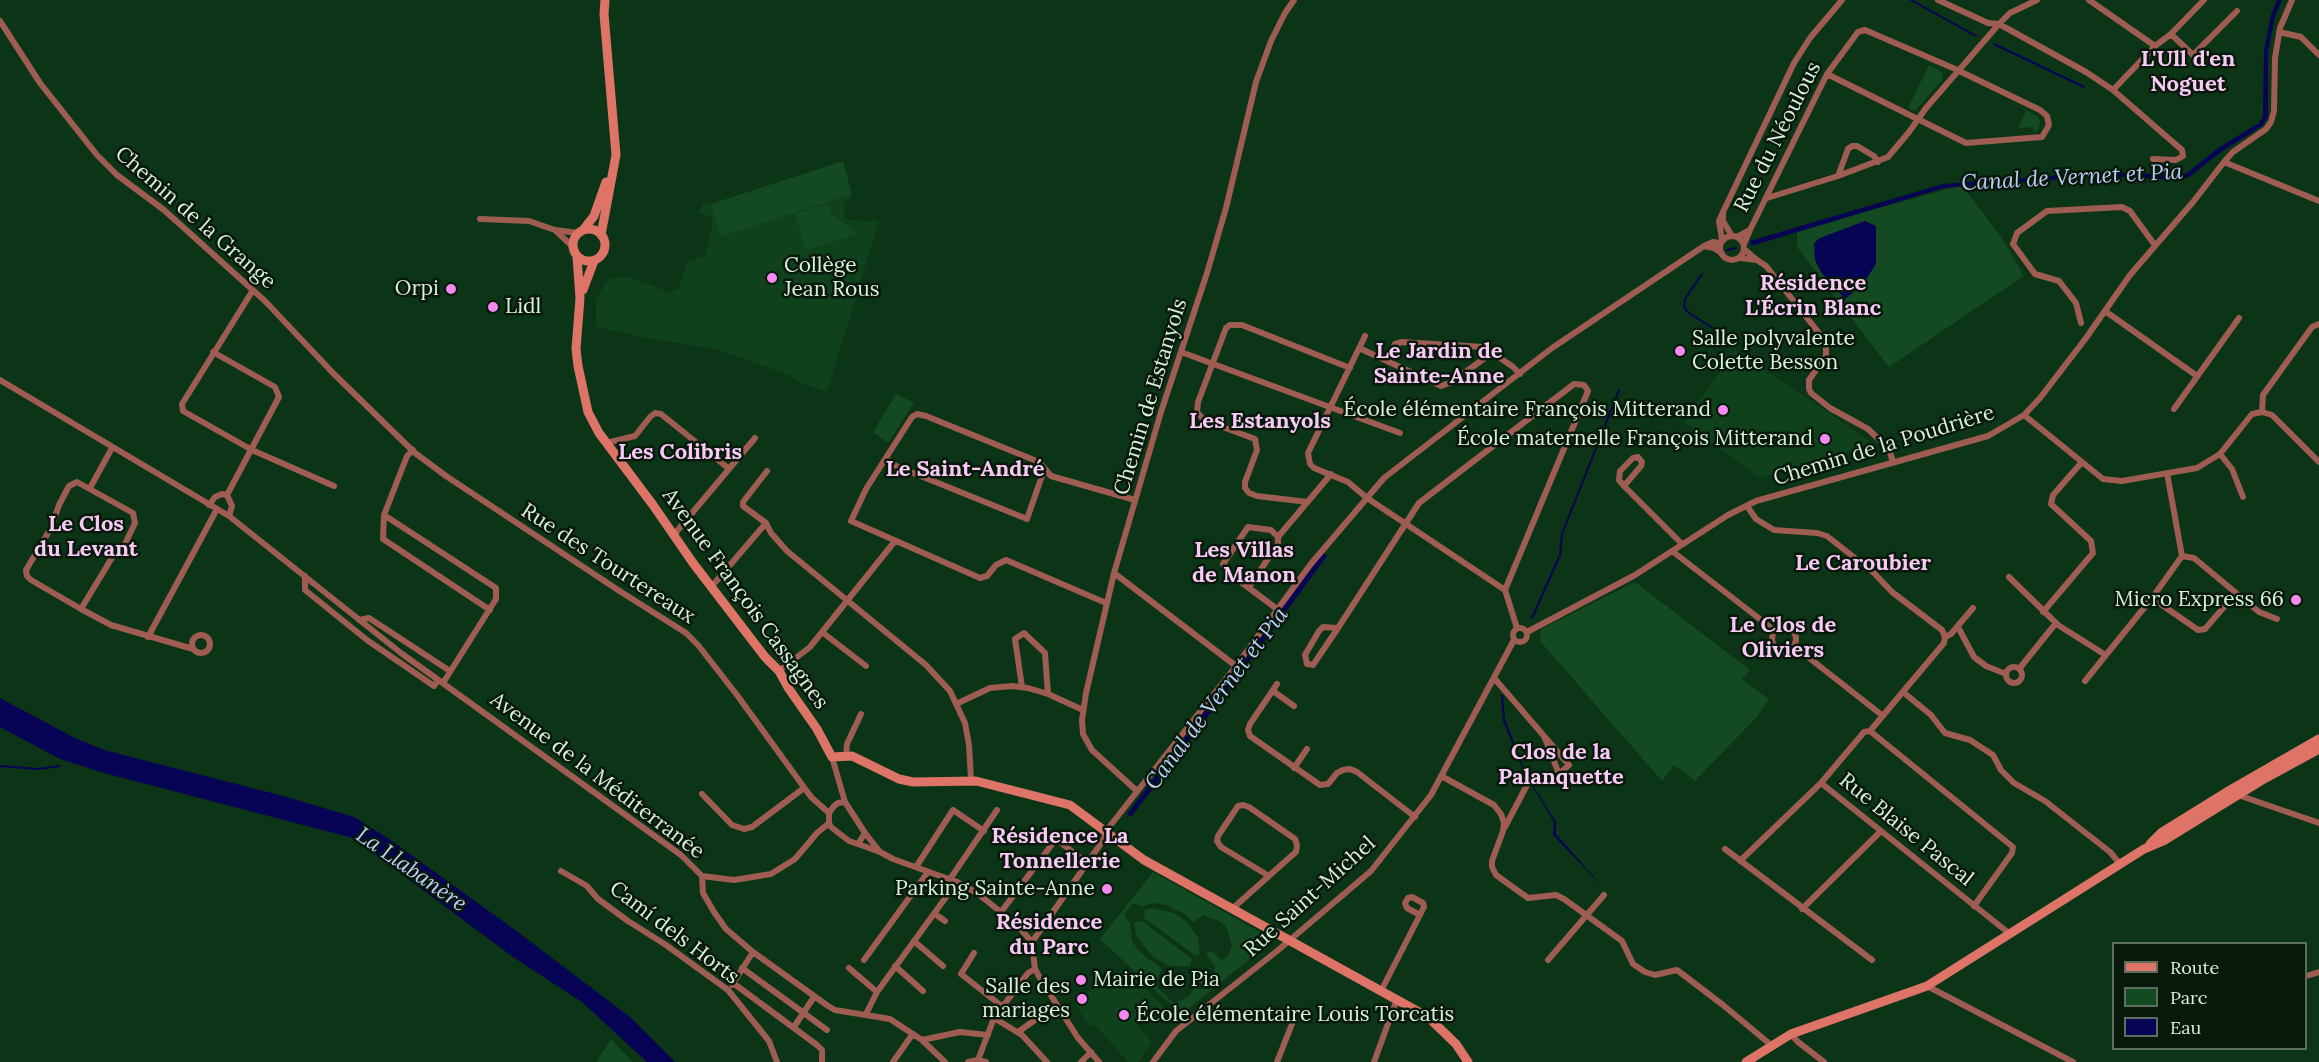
<!DOCTYPE html>
<meta charset="utf-8">
<style>
body{margin:0}
#map{position:relative;width:2319px;height:1062px;overflow:hidden;background:#0b3516;font-family:Lora,serif}
canvas{display:block}
.legend{position:absolute;left:2112px;top:942px;width:195px;height:108px;box-sizing:border-box;background:#08190b;border:2px solid #5b6f5e;margin:0;padding:8px 10px;list-style:none;font-size:18px;color:#d8efdb}
.legend li{display:flex;align-items:center;gap:12px;height:30px}
.legend b{width:30px;border:2px solid #5b6f5e}
</style>
<div id="map">
<canvas width="2319" height="1062"></canvas>
<ul class="legend">
<li><b style="height:8px;background:#dd7467"></b>Route</li>
<li><b style="height:16px;background:#134a22"></b>Parc</li>
<li><b style="height:16px;background:#070355"></b>Eau</li>
</ul>
</div>
<script>
const context = document.querySelector('canvas').getContext('2d');
context.lineJoin = 'round';
function paint(path, color) {
  context.fillStyle = color;
  context.fill(path, 'evenodd');
}
function shape(rows) {
  const path = new Path2D();
  for (const r of rows) {
    if (r.length === 3) {
      path.moveTo(r[0] + r[2], r[1]);
      path.arc(r[0], r[1], r[2], 0, 2 * Math.PI);
      continue;
    }
    path.moveTo(r[0], r[1]);
    for (let i = 2; i < r.length; i += 2) path.lineTo(r[i], r[i + 1]);
  }
  return path;
}
function stroke(path, color, width, dash) {
  context.strokeStyle = color;
  context.lineWidth = width;
  context.lineCap = dash ? 'butt' : 'round';
  context.setLineDash(dash || []);
  context.stroke(path);
}
function drawText(font, color, halo, rows, align = 'center') {
  context.font = font + ' Lora,serif';
  context.lineWidth = 5;
  context.setLineDash([]);
  context.textBaseline = 'middle';
  context.strokeStyle = halo;
  context.fillStyle = color;
  for (const [text, x, y, turn = 0] of rows) {
    context.save();
    context.translate(x, y);
    context.rotate((+turn || 0) * Math.PI / 180);
    context.textAlign = isNaN(turn) ? turn : align;
    if (halo) context.strokeText(text, 0, 0);
    context.fillText(text, 0, 0);
    context.restore();
  }
}
paint(shape([
 [843,161,852,197,844,203,845,218,849,220,879,221,827,392,794,380,792,376,712,348,657,340,596,327,596,299,606,282,611,279,624,276,672,293,674,289,678,290,688,261,705,256,713,222,710,216,699,213,703,202,711,204],
 [1735,350,1807,398,1874,444,1760,478,1684,422],
 [1124,969,1170,1012,1164,1016,1166,1020,1136,1023,1152,1042,1138,1062,1128,1062,1094,1024,1090,1027,1074,1002]
]), '#0e411c');
paint(shape([
 [1929,65,1940,71,1943,75,1942,80,1915,111,1908,108],
 [2026,110,2037,116,2040,121,2038,131,2033,132,2033,127,2018,128],
 [843,161,852,194,723,236,720,233,711,204],
 [1962,185,2002,238,2024,276,1889,367,1797,247,1797,231],
 [827,204,831,208,829,213,858,233,806,251,795,214],
 [896,394,914,403,888,443,873,432],
 [1635,582,1750,670,1742,679,1769,699,1757,717,1695,781,1674,765,1662,781,1540,641,1541,629],
 [1153,872,1269,937,1270,943,1181,1014,1100,939],
 [1133,903,1142,906,1154,903,1167,905,1185,914,1193,922,1203,915,1221,922,1226,927,1232,945,1228,956,1221,960,1214,952,1208,952,1206,953,1215,967,1214,973,1208,976,1201,975,1195,970,1190,972,1193,978,1200,980,1202,990,1195,988,1188,997,1177,1002,1172,1002,1158,988,1156,982,1162,968,1148,959,1138,950,1132,941,1130,923,1125,917,1125,913],
 [1152,908,1174,913,1188,923,1198,938,1200,954,1196,956,1144,918,1145,910],
 [1137,921,1142,921,1192,959,1190,966,1169,966,1153,957,1137,937,1134,924],
 [611,1039,633,1062,596,1062]
]), '#134a22');
paint(shape([
 [2277,0,2282,0,2275,17,2268,51,2268,117,2262,126,2221,152,2189,177,2178,180,2105,176,1944,188,1751,246,1750,241,1943,184,2105,172,2178,175,2187,173,2218,148,2259,123,2263,116,2264,51,2271,15],
 [1865,221,1876,226,1876,264,1865,281,1845,299,1821,272,1815,260,1814,243,1820,238],
 [1323,553,1327,556,1229,689,1131,817,1127,814],
 [1501,695,1503,695,1505,719,1526,774,1556,822,1556,834,1603,887,1553,835,1554,822,1525,774,1503,721],
 [0,698,73,737,104,750,287,797,354,817,389,839,511,927,630,1017,675,1062,647,1062,582,1002,513,957,353,838,104,773,60,759,0,727]
]), '#070355');
stroke(shape([
 [1911,0,1976,36],
 [1994,44,2084,87],
 [1727,250,1736,248],
 [1702,274,1685,299,1684,307,1689,313,1719,332],
 [1532,618,1560,555,1562,534,1619,390],
 [0,766,38,769,60,766]
]), '#070355', 2);
stroke(shape([
 [1938,0,1988,23,1999,24,2010,13,2037,0],
 [2089,0,2155,46],
 [0,21,40,83,97,155,117,175,164,210,265,301,333,373,415,453,446,476,618,590,686,633,698,645,737,695,811,797,829,813],
 [2279,32,2301,37,2319,55],
 [2171,34,2193,55,2237,11],
 [2113,90,2155,46,2171,34,2204,0],
 [2224,162,2319,201],
 [1838,176,1848,149,1852,146,1857,146,1874,156,1878,162],
 [1767,198,1838,176,1888,157,1909,132,1926,108,1999,24,2086,72,2113,90,2182,150,2183,156,2176,160,2153,159],
 [1723,212,1794,63,1810,38,1842,0],
 [480,219,529,221,555,230],
 [1750,230,1827,74,1858,32,1865,30,1953,68,2040,110,2047,116,2049,125,2042,137,1966,143,1827,74],
 [1732,248,12],
 [1737,237,1750,230,1744,244],
 [1722,240,1719,221,1723,212,1723,221,1732,236],
 [573,247,555,230,578,233],
 [1720,252,1714,248,1704,246,1713,242,1720,243],
 [1740,258,1757,260,1744,249],
 [1757,260,1766,266,1826,342,1826,356,1809,380,1809,389,1811,393,1830,408,1868,429,1889,449,1893,462],
 [253,290,182,404,183,411,252,450,334,486],
 [2105,311,2197,376],
 [2081,323,2076,303,2059,281,2035,274,2013,244,2017,233,2047,211,2122,207,2130,211,2154,244],
 [1365,336,1308,453,1310,464,1314,468,1348,482,1367,498,1505,590,1517,628],
 [1359,348,1441,386,1452,382,1493,352],
 [213,352,275,387,279,397,227,495],
 [1181,352,1400,433],
 [1390,362,1389,357,1395,344,1402,342,1483,347,1512,366,1520,374],
 [0,380,229,516,401,653,681,855,702,876,734,880,771,874,795,859,817,833,829,823],
 [2174,409,2239,318],
 [2262,412,2272,415,2319,462],
 [2024,415,2103,479,2122,481,2197,468,2220,454,2252,414,2262,412,2263,395,2312,327,2319,324],
 [606,443,635,436,650,417,655,413,661,414,728,468],
 [413,450,407,456,384,515,383,539,490,610],
 [2220,454,2232,469,2243,497],
 [886,458,896,466,1027,519,1044,470],
 [767,471,743,502,743,506,766,523,771,533,787,551,926,665,950,691,965,723,969,745,971,780],
 [2167,473,2182,556,2194,558,2259,612,2277,619],
 [1624,486,1641,466,1642,462,1638,457,1633,458,1620,471,1619,480,1624,486,1682,544],
 [90,488,112,448],
 [1308,502,1257,496,1249,493,1245,488,1245,482,1257,450,1255,439,1204,420,1197,412,1198,402,1226,328,1230,325,1242,325,1350,368],
 [209,505,215,497,222,494,227,495,232,506,229,516],
 [1747,506,1756,519,1774,530,1817,533,1827,536,1874,573,1892,592,1942,630,1945,637],
 [384,515,496,588,496,599,443,683],
 [675,537,677,531,755,438],
 [1278,537,1331,474],
 [1672,551,1774,630],
 [1114,573,1236,666],
 [305,576,305,590,367,640,434,686,438,680],
 [2009,577,2058,625,2104,654],
 [712,586,766,523],
 [1249,587,1278,544,1278,537,1271,530,1248,527,1223,564,1229,573,1277,609],
 [2152,598,2198,630,2205,629,2236,593],
 [1106,603,1006,560,996,565,987,576,980,578,851,521,866,489,912,417,917,414,926,416,1039,462,1051,476,1135,500],
 [81,609,113,556,125,544,135,523,133,513,77,482,69,486,59,505,51,528,26,570,27,576,31,580,81,609,111,625,193,649],
 [2043,612,2093,553,2091,541,2051,504,2053,495,2082,462],
 [359,620,369,618,450,671],
 [1784,639,12],
 [1958,627,1974,657,1986,666,2006,674],
 [1520,635,7],
 [1338,628,1323,627,1319,631,1305,655,1307,664,1313,665,1338,628,1419,503,1574,384,1584,385,1588,391,1505,590],
 [822,632,866,666],
 [1527,632,1635,575,1728,515,1756,501,1988,436,2024,415,2040,398,2086,338,2130,275,2193,202,2224,162,2233,152,2266,129,2271,122,2274,111,2275,58,2280,28,2292,0],
 [201,644,9],
 [148,637,217,509],
 [1794,646,1883,716],
 [2014,675,8],
 [2019,669,2056,623],
 [779,671,810,647,895,541],
 [1494,678,1569,765,1559,774,1544,736],
 [2085,681,2152,598,2182,556],
 [1277,684,1250,724,1248,730,1250,736,1320,785,1328,784,1337,773,1343,770,1350,769,1357,772,1415,817],
 [1022,687,1015,639,1024,633,1045,653,1048,694],
 [1273,691,1294,706],
 [1903,692,1931,715,1945,733,1970,740,1993,755,2001,770,2014,783,2045,801,2110,852,2120,864],
 [956,704,990,688,1012,686,1028,688,1048,694,1083,710],
 [1870,731,1944,643,1945,637,1951,634,1973,608],
 [846,756,847,744,861,714],
 [832,757,845,802],
 [1294,768,1307,749],
 [1443,777,1494,805,1501,814,1504,823,1503,831,1492,861,1492,867,1496,875,1528,898,1556,895,1564,899,1622,941,1633,964,1645,972,1655,975,1677,970,1723,1005,1771,1045],
 [1137,791,1092,750,1083,734,1082,720,1086,693,1114,573,1161,412,1207,273,1226,208,1256,82,1271,41,1285,13,1294,0],
 [702,794,732,825,744,829,752,827,804,788],
 [2238,795,2319,823],
 [845,802,865,833,858,844,849,841,831,827,829,823,829,813,834,806,838,803,845,802],
 [1505,827,1527,785],
 [858,844,880,852,865,833],
 [1725,849,1872,960],
 [880,852,893,859,957,882,977,893,1017,925,1032,942],
 [1740,861,1821,783],
 [916,867,953,810,984,831],
 [561,871,587,886,598,899,628,921,666,945,728,990,769,1041,777,1062],
 [702,876,703,893,714,912,726,929,753,952,828,1006,835,1010,890,1019,922,1040,945,1062],
 [950,879,997,810],
 [1974,906,2012,853,2013,847,1870,731,1864,732,1821,783,2010,934],
 [1232,909,1289,858,1296,852,1297,845,1295,839,1249,807,1243,805,1238,806,1218,836,1217,841,1221,847,1269,876],
 [1802,909,1881,831],
 [1001,912,1056,839,1087,863],
 [935,914,945,921],
 [914,941,943,966],
 [1032,942,1104,839,1106,831,1236,666,1310,565,1384,478,1552,348,1704,246],
 [1032,942,1035,969,1040,978,1078,1038,1099,1062],
 [974,953,961,974,1003,1007],
 [864,960,928,872],
 [1548,960,1604,895],
 [895,966,923,991],
 [742,968,827,1030],
 [849,968,877,992],
 [2306,976,2319,972],
 [733,983,817,1045,822,1050,822,1062],
 [732,985,753,952],
 [1927,986,2073,1062],
 [1381,991,1424,907,1423,903,1412,897,1408,898,1405,903,1407,908,1420,915],
 [866,1014,877,992,957,882],
 [994,1018,1022,1035,1047,1062],
 [794,1027,814,997],
 [1018,1032,1056,1005],
 [1791,1034,1798,1042,1824,1062],
 [922,1040,960,1032,988,1035],
 [978,1060,994,1018,1028,973,1035,969],
 [893,1062,912,1035],
 [968,1062,978,1060,986,1062],
 [1081,1062,1091,1052],
 [1153,1062,1176,1031,1277,951,1371,871,1431,795,1514,640],
 [1277,1062,1292,1024],
 [1374,1062,1397,999]
]), '#9e5c53', 6);
stroke(shape([
 [589,245,16],
 [583,230,594,216,606,182],
 [601,235,616,155,604,14,605,0],
 [577,257,580,298,576,349,578,366,588,412,599,433,653,505,693,563,765,657,779,671,789,689,817,729,832,757,852,756,899,779,913,782,976,781,1070,805,1144,860,1428,1017,1456,1044,1468,1062],
 [583,290,594,261],
 [2150,844,2162,832,2225,793,2319,739],
 [1746,1062,1791,1034,1927,986,2144,849,2165,840,2264,779,2319,749]
]), '#dd7467', 9);
for (const [x, y, r, color] of [
 [772,278,6,"#f489f0"],
 [451,289,6,"#f489f0"],
 [493,307,6,"#f489f0"],
 [1680,351,6,"#f489f0"],
 [1723,410,6,"#f489f0"],
 [1825,439,6,"#f489f0"],
 [2296,600,6,"#f489f0"],
 [1107,889,6,"#f489f0"],
 [1081,980,6,"#f489f0"],
 [1082,999,6,"#f489f0"],
 [1124,1015,6,"#f489f0"]
]) {
  const dot = new Path2D();
  dot.arc(x, y, r, 0, 2 * Math.PI);
  context.fillStyle = color;
  context.fill(dot);
  stroke(dot, '#08190b', 2);
}
drawText('21px', '#d8efdb', '#08190b', [
 ["Rue du Néoulous",1778,137,-63],
 ["Chemin de la Grange",195,218,41],
 ["Chemin de Estanyols",1151,397,-73],
 ["Chemin de la Poudrière",1884,446,-17],
 ["Rue des Tourtereaux",608,564,33],
 ["Avenue François Cassagnes",745,599,54],
 ["Avenue de la Méditerranée",597,776,37],
 ["Rue Blaise Pascal",1906,830,39],
 ["Rue Saint-Michel",1310,897,-42],
 ["Camí dels Horts",674,933,37]
]);
drawText('21px', '#d8efdb', '#08190b', [
 ["Collège",784,266,"left"],
 ["Jean Rous",784,290,"left"],
 ["Orpi",439,289],
 ["Lidl",505,307,"left"],
 ["Salle polyvalente",1692,339,"left"],
 ["Colette Besson",1692,363,"left"],
 ["École élémentaire François Mitterand",1711,410],
 ["École maternelle François Mitterand",1813,439],
 ["Micro Express 66",2284,600],
 ["Parking Sainte-Anne",1095,889],
 ["Mairie de Pia",1093,980,"left"],
 ["Salle des",1070,987],
 ["mariages",1070,1011],
 ["École élémentaire Louis Torcatis",1136,1015,"left"]
], 'right');
drawText('bold 22px', '#facaf7', '#08190b', [
 ["L'Ull d'en",2188,60],
 ["Noguet",2188,85],
 ["Résidence",1813,284],
 ["L'Écrin Blanc",1813,309],
 ["Le Jardin de",1439,352],
 ["Sainte-Anne",1439,377],
 ["Les Estanyols",1260,422],
 ["Les Colibris",680,453],
 ["Le Saint-André",965,470],
 ["Le Clos",86,525],
 ["du Levant",86,550],
 ["Les Villas",1244,551],
 ["de Manon",1244,576],
 ["Le Caroubier",1863,564],
 ["Le Clos de",1783,626],
 ["Oliviers",1783,651],
 ["Clos de la",1561,753],
 ["Palanquette",1561,778],
 ["Résidence La",1060,837],
 ["Tonnellerie",1060,862],
 ["Résidence",1049,923],
 ["du Parc",1049,948]
]);
drawText('italic 22px', '#bdcefc', '#08190b', [
 ["Canal de Vernet et Pia",2072,178,-3],
 ["Canal de Vernet et Pia",1217,699,-53],
 ["La Llabanère",411,870,35]
]);
</script>
